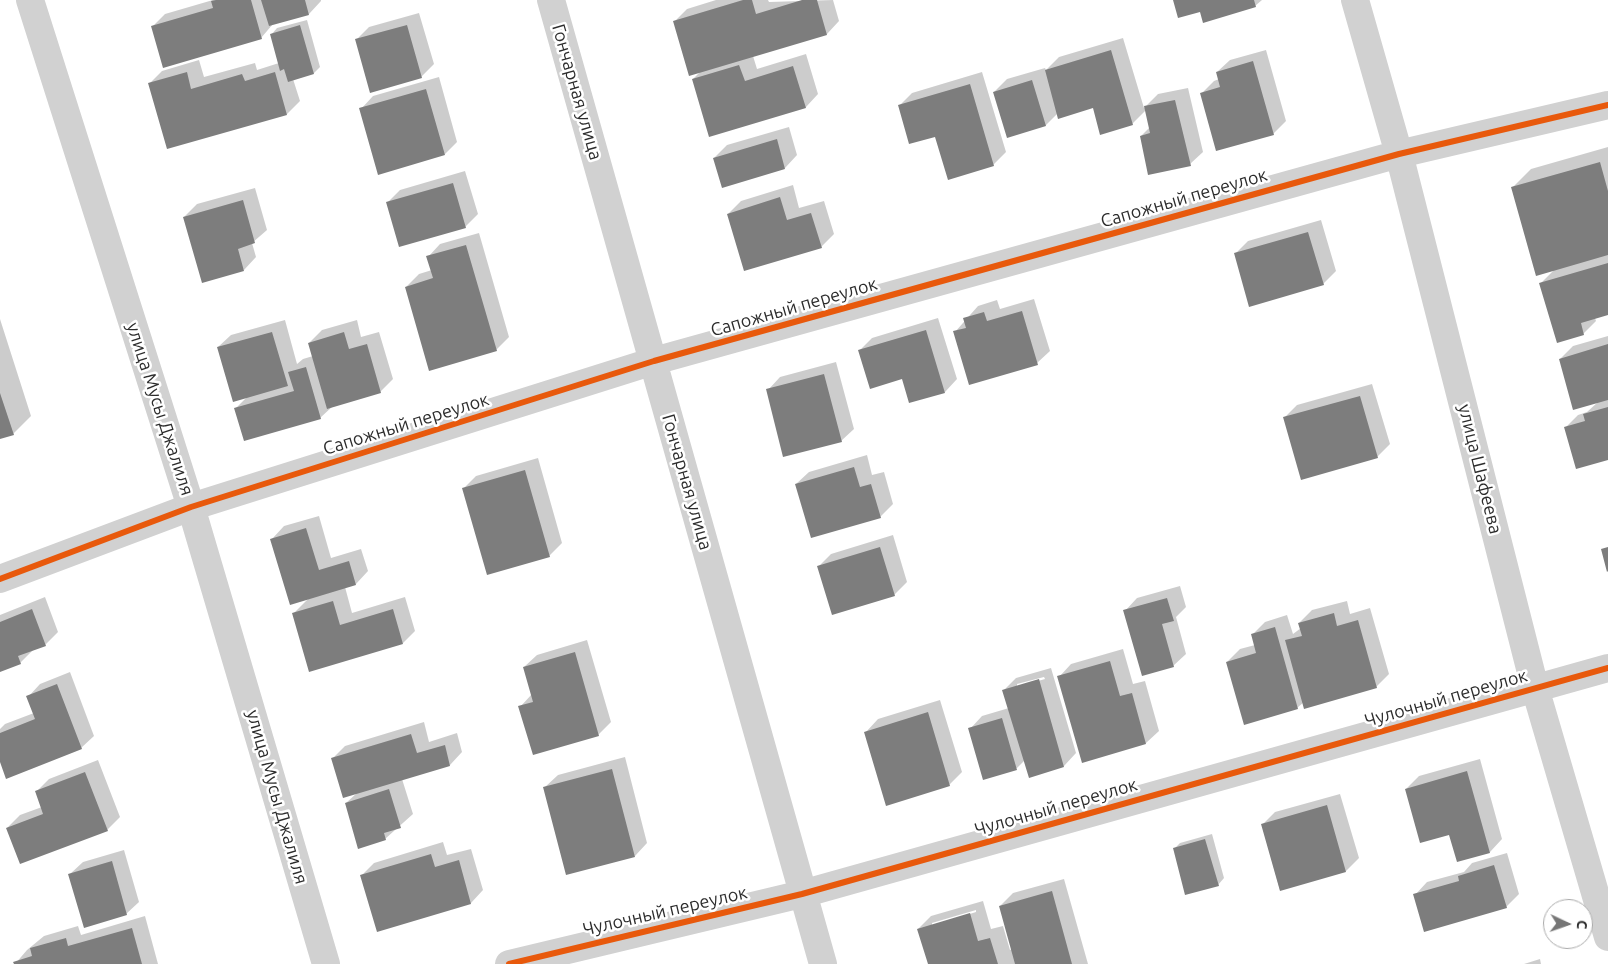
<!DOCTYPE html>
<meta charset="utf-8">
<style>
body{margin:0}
#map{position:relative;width:1608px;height:964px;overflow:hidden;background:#fff;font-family:Ubuntu,sans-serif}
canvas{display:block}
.north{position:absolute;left:1543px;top:899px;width:50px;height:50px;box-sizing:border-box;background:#fff;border:1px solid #ababab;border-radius:50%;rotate:93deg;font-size:14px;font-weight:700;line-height:20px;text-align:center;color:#2c2c2c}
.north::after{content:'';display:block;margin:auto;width:18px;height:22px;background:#767676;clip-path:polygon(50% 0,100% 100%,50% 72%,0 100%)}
</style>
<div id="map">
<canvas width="1608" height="964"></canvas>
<div class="north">С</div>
</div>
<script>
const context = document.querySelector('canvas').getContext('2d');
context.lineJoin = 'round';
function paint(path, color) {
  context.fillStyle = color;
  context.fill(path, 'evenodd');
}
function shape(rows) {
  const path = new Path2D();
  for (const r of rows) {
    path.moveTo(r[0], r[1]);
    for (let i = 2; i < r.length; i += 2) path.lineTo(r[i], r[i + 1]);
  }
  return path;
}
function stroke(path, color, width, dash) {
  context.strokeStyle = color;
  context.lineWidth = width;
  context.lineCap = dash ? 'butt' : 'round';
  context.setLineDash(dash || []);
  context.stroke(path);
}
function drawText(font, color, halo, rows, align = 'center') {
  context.font = font + ' Ubuntu,sans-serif';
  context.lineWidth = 5;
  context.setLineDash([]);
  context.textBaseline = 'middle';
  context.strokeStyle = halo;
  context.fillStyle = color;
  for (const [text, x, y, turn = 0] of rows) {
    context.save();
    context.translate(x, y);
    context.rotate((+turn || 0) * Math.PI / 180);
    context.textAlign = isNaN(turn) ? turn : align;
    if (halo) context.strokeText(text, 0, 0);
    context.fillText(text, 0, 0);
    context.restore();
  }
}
paint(shape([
 [213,0,321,0,321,1,309,14,273,24,261,38,152,27,165,14],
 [716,0,768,0,769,2,833,0,839,21,827,34,753,56,757,69,806,54,818,94,806,107,710,135,693,79,701,71,674,22,687,9],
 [1174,0,1262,0,1255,6,1201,11],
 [419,13,434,64,421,77,356,40,369,27],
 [307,20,320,67,314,73,293,79,300,101,287,114,168,148,149,84,162,71,199,60,204,77,255,63,257,70,279,63,271,35,277,28],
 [1123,38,1144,108,1158,94,1188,88,1203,152,1190,164,1141,136,1150,127,1146,110,1132,124,1093,107,1058,113,1046,125,1007,136,994,92,1007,79,1045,68,1046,70,1059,57],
 [1266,50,1286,121,1273,134,1201,94,1214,81,1219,79,1217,72,1230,60],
 [982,72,1006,152,993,165,936,135,899,106,912,93],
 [439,77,457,142,445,154,361,109,373,96],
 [789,127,797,155,785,168,714,158,727,145],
 [1608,147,1608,314,1595,318,1596,321,1583,334,1541,283,1554,270,1513,187,1531,169],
 [465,171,478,214,465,227,387,203,400,190],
 [793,185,799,208,824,201,834,234,821,247,728,214,741,201],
 [255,188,267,230,252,243,256,257,244,270,184,217,197,204],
 [1321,220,1336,271,1323,284,1235,254,1248,241],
 [479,233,509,337,496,350,406,287,419,274,432,270,428,257,440,244],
 [1034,299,1050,351,1037,363,955,332,978,306,997,300,1000,309],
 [938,318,957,379,945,392,903,377,860,350,872,338],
 [0,319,31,416,13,434,0,438],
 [285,320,297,364,303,359,313,356,309,343,322,330,357,320,361,337,379,332,393,379,380,392,333,406,320,418,236,408,248,396,218,347,231,335],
 [1608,336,1608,459,1566,427,1578,415,1587,412,1598,402,1560,359,1573,346],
 [836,362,854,429,841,441,768,390,780,377],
 [1372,384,1390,444,1377,457,1284,418,1297,405],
 [867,455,872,475,884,472,893,504,880,517,796,484,809,472],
 [538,458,562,543,549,556,463,489,476,476],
 [319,516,331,558,361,549,368,571,356,584,345,587,352,613,405,597,415,631,403,643,293,614,309,598,272,539,284,526],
 [893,535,907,582,894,595,819,566,831,554],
 [1180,586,1186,607,1176,617,1186,654,1173,666,1125,611,1137,598],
 [45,597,58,632,45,645,33,650,20,663,0,670,0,615],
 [1347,601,1350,614,1370,608,1389,674,1376,687,1304,702,1297,708,1227,662,1240,649,1255,645,1253,634,1265,622,1287,615,1293,634,1301,628,1299,623,1312,610],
 [587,640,611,722,598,735,520,707,532,694,524,667,537,655],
 [1123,649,1133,684,1145,681,1159,731,1146,743,1083,762,1059,677,1071,664],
 [1051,668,1076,753,1064,766,1025,760,1017,768,984,778,970,729,982,716,1009,708,1004,690,1016,678],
 [1044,677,1045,679,1017,687,1017,684],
 [70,672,94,736,81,748,0,759,0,729,5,724,34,713,28,697,40,684],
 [940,700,962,772,949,785,866,732,878,719],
 [424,722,429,742,457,733,462,752,450,765,402,779,413,814,385,839,346,803,357,793,332,759,345,746],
 [625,757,647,843,635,856,545,787,558,775],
 [1480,759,1502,839,1490,852,1458,861,1450,834,1406,789,1419,776],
 [98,760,120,817,107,830,7,828,20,815,42,807,37,791,49,779],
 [1340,794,1359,858,1346,871,1280,890,1262,825,1275,812],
 [1212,834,1224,878,1218,885,1174,849,1180,843],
 [443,842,447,855,471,849,483,890,471,903,378,930,362,875,374,863],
 [124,850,139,902,126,914,70,874,83,862],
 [1507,853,1519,894,1506,907,1415,895,1427,882,1464,872,1472,863],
 [1064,879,1088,964,929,964,918,929,931,916,983,901,991,929,1003,926,1010,950,1012,949,1000,906,1013,893],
 [976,910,976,912,932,926,932,923],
 [145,916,158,964,15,964,27,950,44,936,78,926,81,935],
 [1540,959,1541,964,1524,964]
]), '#0003');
paint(shape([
 [216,0,251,0,262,39,163,68,151,26,213,8,211,1],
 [261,0,305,0,309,15,269,26],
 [743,0,752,0,756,14,802,0,817,0,827,35,689,76,673,21],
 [1173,0,1254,0,1256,7,1203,23,1200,12,1178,18],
 [300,25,314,74,288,82,284,69,280,71,270,34],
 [407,25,422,78,370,93,355,39],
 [1111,50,1133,125,1100,135,1093,108,1058,119,1045,70],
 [1253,61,1274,135,1216,151,1200,93,1220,87,1216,72],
 [739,65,745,81,793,66,806,108,709,137,692,79],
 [187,72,191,89,242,74,245,81,275,72,287,115,167,149,148,83],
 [1032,80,1046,126,1007,138,993,92],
 [970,84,994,166,948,180,935,137,909,144,898,105],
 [426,89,445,155,378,175,359,108],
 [1175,100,1191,166,1148,175,1140,136,1150,133,1144,106],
 [777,139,785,169,722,188,713,158],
 [1600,162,1608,191,1608,255,1536,276,1511,187],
 [453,183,466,228,399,247,386,202],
 [780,197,787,220,811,213,822,248,744,271,727,214],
 [243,200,255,243,238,249,244,271,202,283,183,217],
 [1308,232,1324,285,1249,307,1234,253],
 [466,245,497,351,429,371,405,287,433,278,426,256],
 [1608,263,1608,315,1581,323,1584,335,1557,343,1539,283],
 [1022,311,1038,365,969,385,953,331,966,328,963,318,984,312,987,321],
 [926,330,945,393,909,403,902,379,870,389,858,350],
 [272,332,288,386,233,402,217,347],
 [344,332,349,349,367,344,381,393,327,409,308,343],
 [1608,344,1608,400,1573,410,1559,359],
 [306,367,321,419,244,441,234,408,294,391,288,372],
 [824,374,842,442,783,457,766,389],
 [0,393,14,435,0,439],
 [1360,396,1378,458,1301,480,1283,417],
 [1608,407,1608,460,1576,469,1564,427,1585,421,1583,414],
 [854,467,860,487,871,484,881,518,811,538,795,484],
 [525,470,550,557,487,575,462,488],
 [306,528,319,570,349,561,356,585,290,605,270,539],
 [880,547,895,596,832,615,817,566],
 [1608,547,1608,571,1607,572,1601,549],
 [1167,598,1174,621,1162,624,1174,667,1142,676,1123,610],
 [333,601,340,625,393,609,403,644,309,672,292,613],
 [32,609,46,646,18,656,21,664,0,672,0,622],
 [1334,613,1337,626,1358,620,1377,688,1304,709,1285,640,1302,636,1298,623],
 [1275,627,1298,709,1244,725,1226,662,1256,653,1251,634],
 [575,652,599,736,533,755,518,706,533,702,523,667],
 [1110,661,1120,696,1132,693,1146,744,1082,763,1057,676],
 [1039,679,1064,767,1029,778,1002,690],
 [57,684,82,749,6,779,0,762,0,733,35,719,26,696],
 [928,712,950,786,886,806,864,732],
 [1002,718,1017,770,983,780,968,728],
 [411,734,417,753,445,745,450,766,343,798,331,758],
 [612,769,635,857,566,875,543,787],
 [1467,771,1490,853,1457,862,1449,835,1420,843,1405,789],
 [85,772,108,831,20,864,6,828,43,814,35,791],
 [389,789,401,828,384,833,386,840,358,849,345,803],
 [1327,805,1346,872,1280,891,1261,824],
 [1205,839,1219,886,1185,895,1173,848],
 [431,854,435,867,459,860,471,904,377,932,360,875],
 [112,861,127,915,84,928,68,874],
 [1494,865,1507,908,1424,932,1413,894,1459,881,1458,876],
 [1052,891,1072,964,1015,964,999,906],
 [970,913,978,941,990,938,998,964,928,964,917,929],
 [132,928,142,964,14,964,13,962,32,956,30,948,66,938,68,946]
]), '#7d7d7d');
stroke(shape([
 [551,0,823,964],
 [1355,0,1399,154,1535,688,1608,937],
 [0,579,191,507,654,361,1399,154,1608,105],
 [509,964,802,894,1608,668]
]), '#d1d1d1', 28);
stroke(shape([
 [30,0,191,507,326,964]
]), '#d1d1d1', 28);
stroke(shape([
 [0,579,191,507,654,361,1399,154,1608,105],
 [509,964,802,894,1608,668]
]), '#e8590c', 6);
drawText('18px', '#2c2c2c', '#fff', [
 ["Гончарная улица",577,92,74],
 ["Сапожный переулок",1184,198,-16],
 ["Сапожный переулок",794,307,-16],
 ["улица Мусы Джалиля",160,409,72],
 ["Сапожный переулок",406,424,-17],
 ["улица Шафеева",1480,469,76],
 ["Гончарная улица",687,482,74],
 ["Чулочный переулок",1446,698,-16],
 ["улица Мусы Джалиля",277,797,74],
 ["Чулочный переулок",1056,807,-16],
 ["Чулочный переулок",665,911,-13]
]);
</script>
